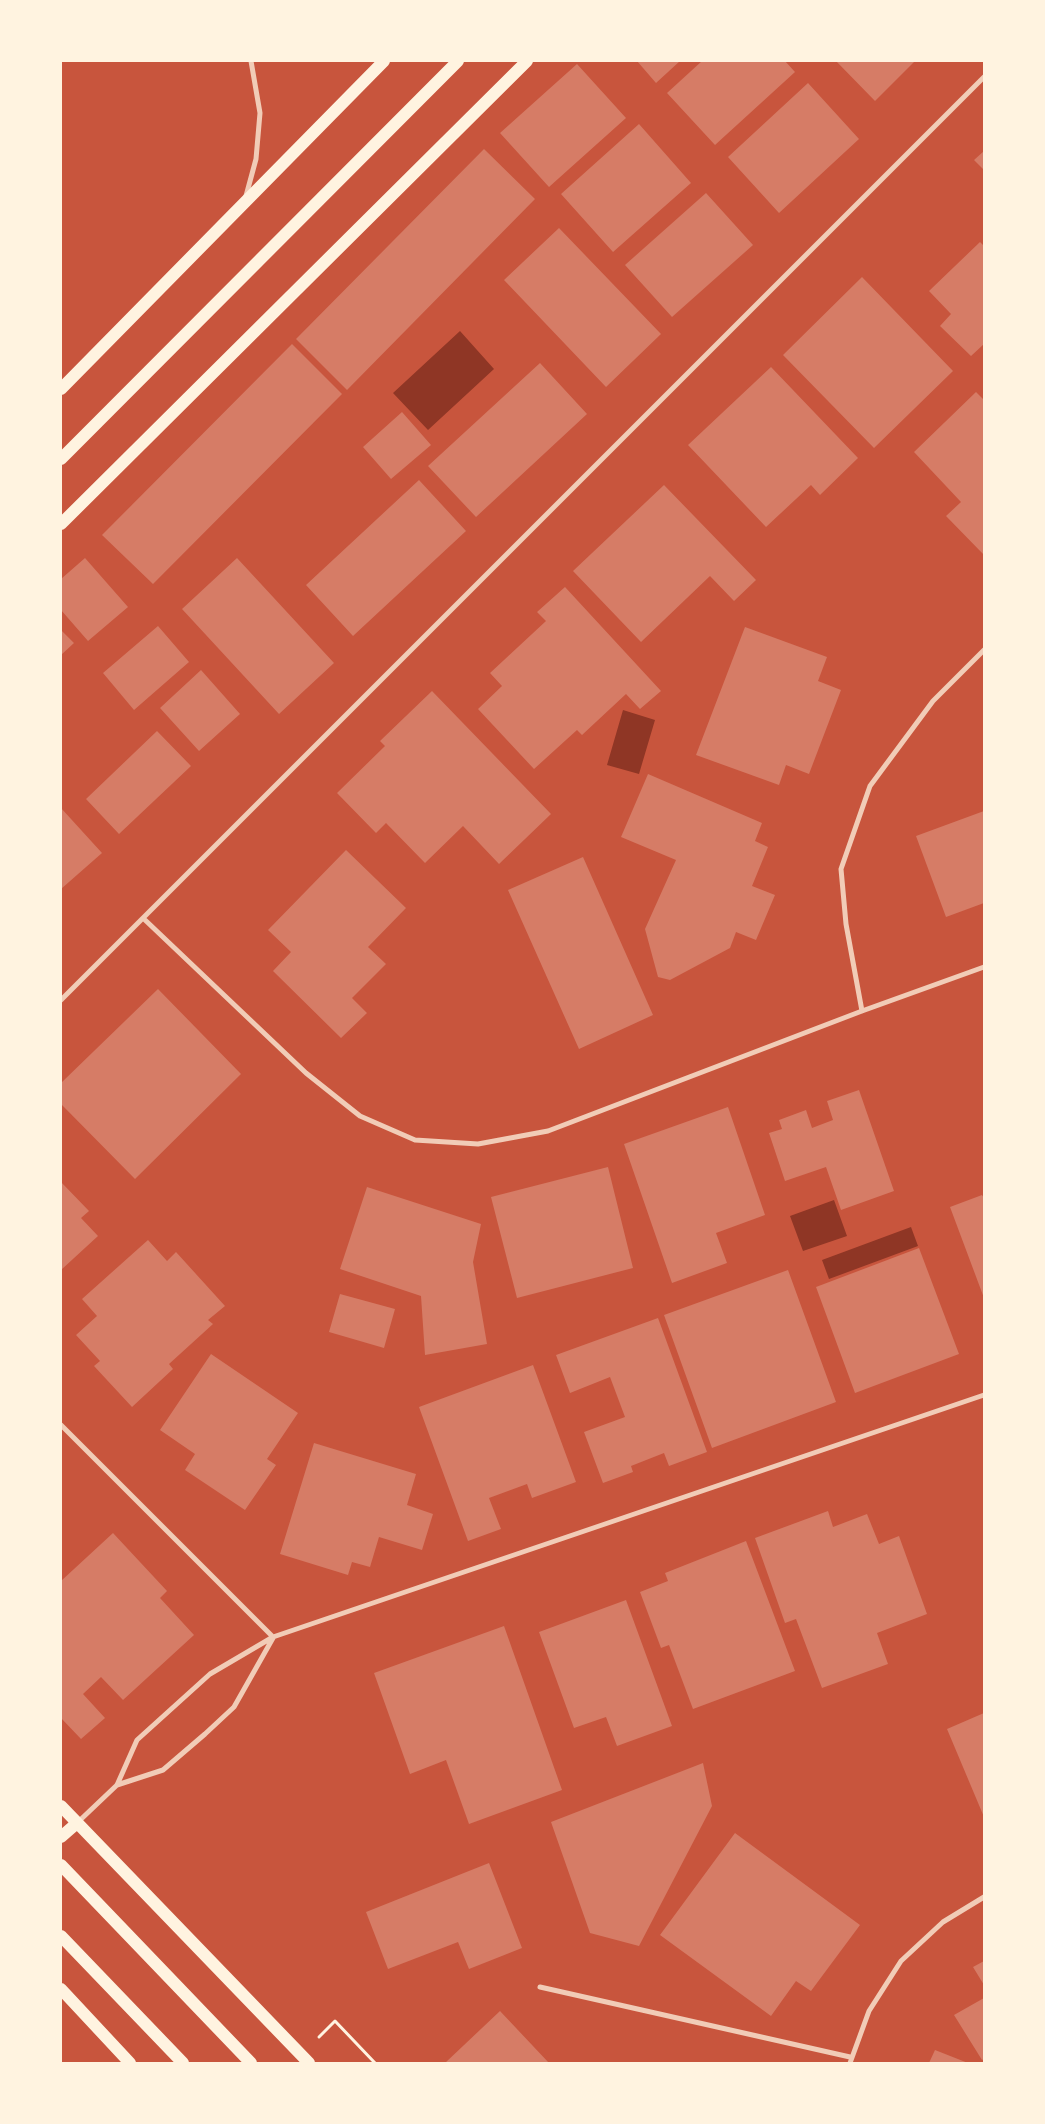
<!DOCTYPE html>
<style>
body{margin:0}
#map{position:relative;width:1045px;height:2124px;overflow:hidden;background:#c8553d;font-family:"Noto Serif",serif}
canvas{display:block}
.frame{position:absolute;inset:0;border:62px solid #fff3e0;pointer-events:none}
</style>
<div id="map">
<canvas width="1045" height="2124"></canvas>
<div class="frame"></div>
</div>
<script>
const context = document.querySelector('canvas').getContext('2d');
context.lineJoin = 'round';
function paint(path, color) {
  context.fillStyle = color;
  context.fill(path, 'evenodd');
}
function shape(rows) {
  const path = new Path2D();
  for (const r of rows) {
    path.moveTo(r[0], r[1]);
    for (let i = 2; i < r.length; i += 2) path.lineTo(r[i], r[i + 1]);
  }
  return path;
}
function stroke(path, color, width, dash) {
  context.strokeStyle = color;
  context.lineWidth = width;
  context.lineCap = dash ? 'butt' : 'round';
  context.setLineDash(dash || []);
  context.stroke(path);
}
paint(shape([
 [460,331,494,369,428,430,393,393],
 [623,710,655,720,639,774,607,765],
 [834,1200,847,1236,803,1251,790,1216],
 [911,1227,918,1246,829,1279,822,1260]
]), '#8f3625');
paint(shape([
 [637,61,680,61,656,83],
 [702,61,785,61,795,72,715,145,667,93],
 [836,61,915,61,875,101],
 [577,64,626,118,549,187,500,133],
 [808,83,859,139,779,213,728,157],
 [639,124,691,183,613,252,561,194],
 [484,149,535,199,347,390,296,339],
 [984,151,984,170,974,160],
 [706,193,753,245,672,317,625,265],
 [559,228,661,334,606,387,504,280],
 [980,242,984,246,984,344,971,356,940,326,951,314,929,291],
 [862,277,953,371,874,448,783,355],
 [292,344,342,394,153,584,102,535],
 [540,363,587,414,476,517,428,466],
 [771,367,858,458,820,495,811,485,766,527,688,445],
 [976,392,984,400,984,555,946,516,961,502,914,452],
 [402,412,431,445,391,479,363,447],
 [419,480,466,531,353,636,306,585],
 [664,485,756,580,734,601,710,576,641,642,573,571],
 [85,558,128,607,88,641,61,610,61,579],
 [237,558,334,663,279,714,182,609],
 [565,587,661,691,640,709,626,694,582,735,577,730,534,769,478,709,502,686,490,673,546,621,537,612],
 [158,626,189,662,134,710,103,673],
 [745,627,827,657,818,681,841,690,809,774,786,765,779,785,696,755],
 [61,630,74,643,61,655],
 [201,670,240,714,199,751,160,708],
 [432,691,551,814,499,864,463,826,425,863,386,823,376,833,337,793,385,746,380,741],
 [157,731,191,766,119,834,86,799],
 [648,774,762,823,755,841,768,847,752,886,775,895,756,940,736,932,730,948,670,980,658,977,645,929,676,860,621,837],
 [61,808,102,853,61,889],
 [984,811,984,903,946,917,916,836],
 [346,850,406,908,368,947,386,964,352,998,367,1013,341,1038,273,971,291,952,268,930],
 [583,857,653,1015,579,1049,508,890],
 [158,989,241,1074,135,1179,61,1104,61,1083],
 [859,1090,894,1191,841,1210,826,1167,785,1181,769,1133,782,1129,779,1120,806,1110,812,1128,833,1120,827,1101],
 [728,1107,765,1215,716,1233,727,1263,672,1283,624,1144],
 [608,1167,633,1268,517,1298,491,1197],
 [61,1182,89,1211,81,1218,98,1236,61,1270],
 [367,1187,481,1224,473,1262,487,1344,425,1355,421,1296,340,1269],
 [982,1195,984,1198,984,1298,950,1207],
 [148,1240,167,1261,176,1252,225,1306,208,1320,213,1324,169,1364,173,1369,132,1407,94,1366,100,1361,76,1335,97,1316,82,1299],
 [919,1248,959,1354,855,1393,816,1287],
 [788,1270,836,1402,712,1448,664,1315],
 [340,1294,395,1309,384,1348,329,1332],
 [658,1318,707,1452,669,1466,664,1453,631,1466,633,1472,603,1483,584,1432,625,1417,610,1377,570,1393,556,1355],
 [211,1354,298,1413,267,1459,276,1465,245,1510,185,1470,195,1454,160,1430],
 [533,1365,576,1482,532,1498,527,1484,489,1498,501,1529,468,1541,419,1407],
 [314,1443,416,1474,407,1505,433,1514,422,1550,379,1537,370,1567,352,1562,348,1575,280,1554],
 [828,1511,833,1527,867,1514,879,1544,899,1536,927,1614,877,1633,888,1664,822,1688,796,1619,785,1623,755,1538],
 [113,1533,167,1591,160,1598,194,1635,123,1700,101,1677,83,1694,105,1718,81,1739,61,1718,61,1581],
 [746,1541,795,1671,693,1709,669,1645,661,1648,640,1592,668,1581,665,1573],
 [626,1600,672,1726,617,1746,606,1717,574,1728,539,1632],
 [504,1626,562,1790,469,1824,446,1760,410,1774,374,1673],
 [984,1713,984,1817,947,1729],
 [703,1763,712,1806,639,1946,590,1933,551,1822],
 [735,1833,860,1925,811,1991,796,1981,771,2016,660,1935],
 [489,1863,522,1948,469,1969,458,1942,388,1969,366,1912],
 [984,1961,984,1985,973,1967],
 [984,1998,984,2059,982,2060,954,2015],
 [500,2011,549,2063,445,2063],
 [935,2050,968,2063,929,2063]
]), '#d67c66');
stroke(shape([
 [319,2037,335,2021,375,2063]
]), '#fff3e0', 3);
stroke(shape([
 [246,196,256,159,260,113,251,61],
 [144,919,306,1073,360,1116,415,1140,478,1144,548,1131,862,1011,984,967],
 [61,1000,984,77],
 [862,1011,846,924,841,869,870,786,933,701,984,650],
 [61,1425,273,1637],
 [117,1785,163,1770,205,1734,234,1707,273,1638],
 [77,1823,117,1785,137,1740,210,1674,273,1637,984,1395],
 [540,1987,850,2057],
 [850,2063,869,2011,901,1961,943,1922,984,1897]
]), '#f1ccb7', 5);
stroke(shape([
 [61,389,384,61],
 [61,459,458,61],
 [61,524,527,61],
 [61,1806,309,2063],
 [61,1837,77,1823],
 [61,1865,251,2063],
 [61,1936,183,2063],
 [61,1989,130,2063]
]), '#fff3e0', 12);
</script>
